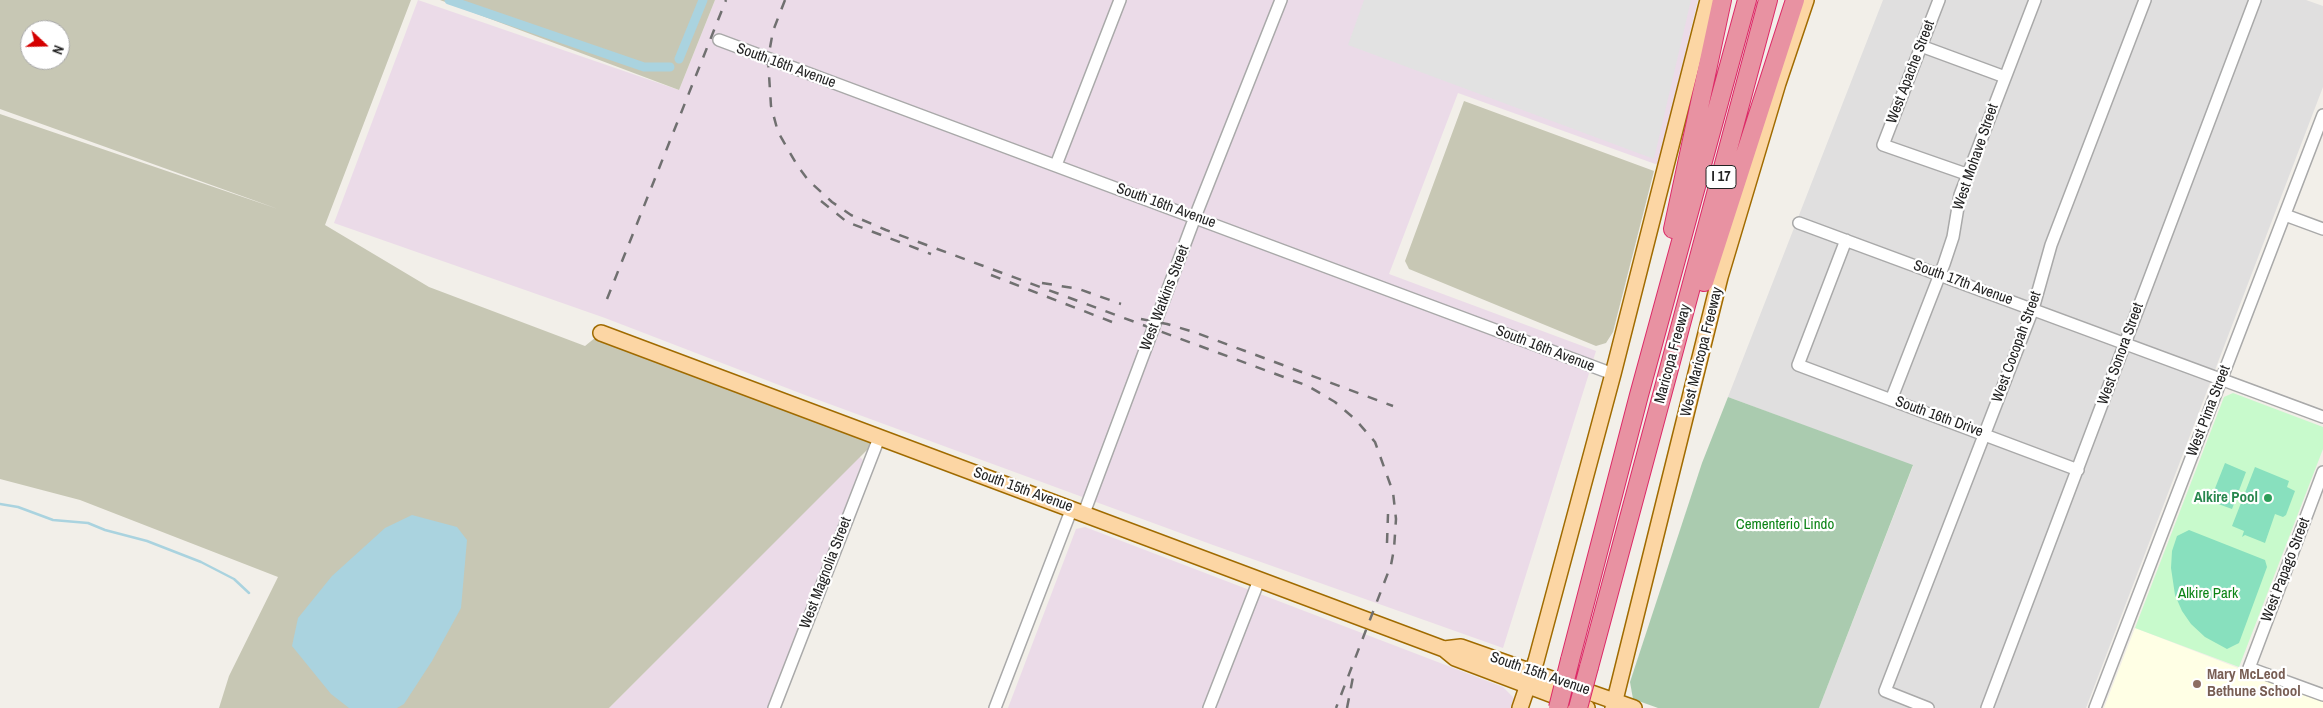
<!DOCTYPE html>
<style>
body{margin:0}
#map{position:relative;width:2323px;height:708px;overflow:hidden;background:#f2efe9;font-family:"Archivo Narrow",sans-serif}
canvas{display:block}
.north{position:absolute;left:20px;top:20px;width:50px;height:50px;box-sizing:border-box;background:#fff;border:1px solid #a7a7a7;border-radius:50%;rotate:111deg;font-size:14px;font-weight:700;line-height:20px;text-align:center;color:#222}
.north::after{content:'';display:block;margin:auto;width:18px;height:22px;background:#d40000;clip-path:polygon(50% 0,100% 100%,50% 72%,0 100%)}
</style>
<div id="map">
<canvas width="2323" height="708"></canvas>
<div class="north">N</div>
</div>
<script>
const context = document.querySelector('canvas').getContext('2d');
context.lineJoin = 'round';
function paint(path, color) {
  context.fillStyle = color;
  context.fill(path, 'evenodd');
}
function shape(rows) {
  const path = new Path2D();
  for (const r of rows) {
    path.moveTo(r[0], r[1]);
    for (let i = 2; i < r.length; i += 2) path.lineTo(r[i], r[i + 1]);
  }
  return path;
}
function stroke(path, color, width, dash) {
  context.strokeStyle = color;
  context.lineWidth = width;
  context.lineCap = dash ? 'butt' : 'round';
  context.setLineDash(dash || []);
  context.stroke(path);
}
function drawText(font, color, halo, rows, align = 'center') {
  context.font = font + ' "Archivo Narrow",sans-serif';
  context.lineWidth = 4.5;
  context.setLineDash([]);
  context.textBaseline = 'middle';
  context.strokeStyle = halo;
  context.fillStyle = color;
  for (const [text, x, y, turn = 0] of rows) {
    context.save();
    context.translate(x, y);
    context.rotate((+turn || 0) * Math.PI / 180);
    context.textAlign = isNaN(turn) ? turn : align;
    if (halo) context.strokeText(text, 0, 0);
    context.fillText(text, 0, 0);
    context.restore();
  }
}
paint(shape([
 [1883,0,2306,0,2323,6,2323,87,2086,708,1819,708,1913,466,1728,397]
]), '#e0dfdf');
paint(shape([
 [418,0,679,90,715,0,1698,0,1658,165,1458,93,1389,274,1596,351,1503,648,1213,545,805,395,605,318,334,223],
 [859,456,863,460,769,708,609,708],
 [1085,527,1503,687,1514,698,1511,708,1008,708,1076,529]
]), '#ebdbe8');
paint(shape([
 [2135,628,2323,701,2323,708,2104,708]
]), '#ffffe5');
paint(shape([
 [0,0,411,0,325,225,429,287,585,346,601,333,879,438,609,708,219,708,229,676,278,577,80,500,0,479,0,114,278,209,0,109],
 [30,30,60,30,60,60,30,60],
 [440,0,715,0,679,90],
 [1464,101,1654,171,1613,332,1606,343,1596,346,1409,269,1405,261]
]), '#c7c7b4');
paint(shape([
 [1728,397,1913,465,1819,708,1658,708,1633,699,1630,682,1702,463]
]), '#aacbaf');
paint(shape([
 [2233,393,2323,427,2323,449,2239,667,2135,628,2224,397]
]), '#c8facc');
paint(shape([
 [2225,463,2246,472,2232,509,2210,501],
 [2255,467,2289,481,2287,487,2295,491,2286,515,2283,517,2275,514,2265,543,2245,535,2242,537,2244,531,2232,526],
 [2189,530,2265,560,2267,567,2239,643,2227,649,2205,637,2191,624,2182,611,2175,595,2171,568,2172,551,2177,536]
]), '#88e0be');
paint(shape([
 [1364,0,1691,0,1654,159,1348,45]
]), '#e2e2e2');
paint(shape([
 [412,515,457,527,467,540,461,608,432,661,404,704,397,708,349,708,331,694,292,646,298,618,332,576,385,528]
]), '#aad3df');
stroke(shape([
 [0,504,18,507,53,520,88,523,105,530,147,541,201,562,234,579,249,593]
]), '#aad3df', 2.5);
stroke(shape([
 [449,0,644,67,670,67],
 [679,59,703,0]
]), '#aad3df', 9);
const minor = shape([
 [1939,0,1883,145,1969,175],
 [719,40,1613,374],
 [1921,46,2005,77],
 [1056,165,1120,0],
 [2285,215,2323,229],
 [1799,223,2323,417],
 [1846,240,1798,365,2078,470],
 [1891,400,1944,264,1953,237,1960,195,2035,0],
 [2323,472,2249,668,2323,695],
 [1084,513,1195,217,1281,0],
 [774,708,879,438],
 [995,708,1072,508],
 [1209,708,1259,580],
 [1928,708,1885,691,2033,309,2051,245,2145,0],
 [1987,708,2255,0],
 [2095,708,2323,115]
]);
const major = shape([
 [601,333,1444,649,1455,658,1587,708],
 [1444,649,1461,647,1634,708],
 [1520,708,1536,661,1613,374,1708,0],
 [1613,708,1720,277,1778,83,1806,0]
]);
const highway = shape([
 [1673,229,1722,0],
 [1704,282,1795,0],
 [1570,660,1639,395,1747,0],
 [1589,667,1768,0]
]);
stroke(minor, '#a9a9a9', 14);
stroke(major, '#a06b00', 18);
stroke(highway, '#dc2a67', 20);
stroke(minor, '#fff', 11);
stroke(major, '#fcd6a4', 15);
stroke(highway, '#e892a2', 18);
stroke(shape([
 [785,0,773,31,768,59,771,106,778,132,797,165,808,180,832,202,851,215,886,230,1308,386,1335,402,1355,419,1375,442,1393,492,1396,519,1394,549,1391,565,1336,708],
 [821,201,847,222,931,254],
 [991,275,1112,322],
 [1042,283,1079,289,1121,304],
 [607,299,726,0],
 [1141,319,1167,324,1194,332,1393,406],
 [1387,543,1388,514],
 [1347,708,1353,677]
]), '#707070', 2.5, [10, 10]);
const highwayBridge = shape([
 [1558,708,1570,660],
 [1578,708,1589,667]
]);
stroke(highwayBridge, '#dc2a67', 20, []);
stroke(highwayBridge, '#e892a2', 18);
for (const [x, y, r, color] of [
 [2268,498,5,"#2e9e5b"],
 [2197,684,5,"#8d6e63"]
]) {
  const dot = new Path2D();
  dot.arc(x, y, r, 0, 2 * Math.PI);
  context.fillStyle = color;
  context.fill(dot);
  stroke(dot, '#fff', 2);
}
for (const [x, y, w] of [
 [1721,177,30]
]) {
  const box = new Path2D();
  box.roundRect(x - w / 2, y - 11.5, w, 23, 4);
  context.fillStyle = '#fff';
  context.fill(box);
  stroke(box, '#222', 1);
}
drawText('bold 14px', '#222', null, [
 ["I 17",1721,177]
]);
drawText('15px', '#222', '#fff', [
 ["South 16th Avenue",786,66,20],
 ["West Apache Street",1911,72,-69],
 ["West Mohave Street",1976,157,-71],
 ["South 16th Avenue",1166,206,20],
 ["South 17th Avenue",1963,283,20],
 ["West Watkins Street",1165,298,-69],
 ["West Cocopah Street",2017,347,-70],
 ["South 16th Avenue",1545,349,21],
 ["West Maricopa Freeway",1702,352,-76],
 ["Maricopa Freeway",1673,354,-75],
 ["West Sonora Street",2121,354,-70],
 ["West Pima Street",2209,411,-69],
 ["South 16th Drive",1939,417,20],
 ["South 15th Avenue",1023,490,20],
 ["West Papago Street",2286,570,-69],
 ["West Magnolia Street",826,573,-69],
 ["South 15th Avenue",1540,674,19]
]);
drawText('bold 15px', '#27864d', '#fff', [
 ["Alkire Pool",2258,498]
], 'right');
drawText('15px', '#0c8416', '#fff', [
 ["Cementerio Lindo",1785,525],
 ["Alkire Park",2208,594]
]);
drawText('bold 15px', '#785e54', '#fff', [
 ["Mary McLeod",2207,675],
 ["Bethune School",2207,692]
], 'left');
</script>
